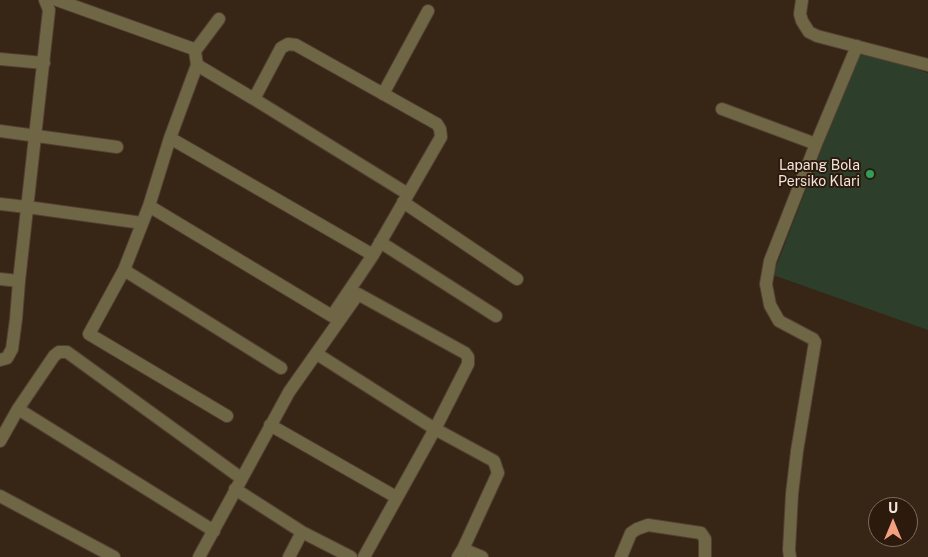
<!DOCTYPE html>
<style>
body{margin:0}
#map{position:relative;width:928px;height:557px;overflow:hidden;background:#372516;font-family:"Public Sans",sans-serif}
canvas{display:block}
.north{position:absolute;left:868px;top:497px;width:50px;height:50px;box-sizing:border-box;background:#2c1b0d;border:1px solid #7b6c60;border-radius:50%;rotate:0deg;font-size:14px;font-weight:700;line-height:20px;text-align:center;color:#f2e5dc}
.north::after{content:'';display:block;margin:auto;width:18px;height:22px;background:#f3a081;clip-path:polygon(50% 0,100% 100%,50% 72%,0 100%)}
</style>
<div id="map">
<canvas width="928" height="557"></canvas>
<div class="north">U</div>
</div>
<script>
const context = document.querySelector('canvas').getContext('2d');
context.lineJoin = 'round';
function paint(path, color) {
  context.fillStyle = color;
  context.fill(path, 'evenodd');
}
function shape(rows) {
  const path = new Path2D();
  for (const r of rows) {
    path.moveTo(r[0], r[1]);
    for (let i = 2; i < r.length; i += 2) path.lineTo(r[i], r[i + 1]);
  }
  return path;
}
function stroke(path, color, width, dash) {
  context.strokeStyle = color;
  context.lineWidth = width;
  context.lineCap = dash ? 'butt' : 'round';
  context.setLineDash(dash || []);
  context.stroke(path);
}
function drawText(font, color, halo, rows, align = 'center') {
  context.font = font + ' "Public Sans",sans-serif';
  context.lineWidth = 4;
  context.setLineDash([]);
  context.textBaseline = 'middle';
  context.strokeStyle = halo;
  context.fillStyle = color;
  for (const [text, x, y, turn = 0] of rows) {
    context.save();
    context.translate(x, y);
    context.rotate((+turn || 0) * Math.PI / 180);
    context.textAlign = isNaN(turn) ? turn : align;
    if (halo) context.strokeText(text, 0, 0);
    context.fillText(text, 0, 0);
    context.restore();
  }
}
paint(shape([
 [859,51,928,73,928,330,773,275]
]), '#2d3f2b');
const minor = shape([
 [57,0,191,48,195,51,197,65,170,138,149,206,124,270,281,368],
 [802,0,800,14,802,21,809,32,817,36,928,65],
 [195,51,219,19],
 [0,59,44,63],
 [383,94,428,11],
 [254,99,408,194],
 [722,109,816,144],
 [0,131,117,147],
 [170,138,373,255],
 [403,202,517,279],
 [0,204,27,207,142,223],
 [149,206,332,316,373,255,441,137,440,129,437,124,296,45,288,44,281,48,254,99,197,65],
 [380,242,496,316],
 [124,270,89,334,227,416],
 [0,279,19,281],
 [317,354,435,429,494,461,498,473,463,549],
 [0,360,7,358,12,349,16,319,19,281,49,10,45,0],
 [18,409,214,531],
 [270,425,396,497],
 [0,441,18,409,54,356,59,352,67,352,241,478],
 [235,489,302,532,351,557],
 [0,496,114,557],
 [199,557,289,392,358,294,465,353,468,357,468,364,435,429,364,557],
 [289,557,302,532],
 [458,557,463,549,482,557],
 [621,557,631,533,637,529,648,525,701,533,705,539,705,557],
 [790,557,789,550,792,494,797,451,815,342,813,339,779,321,770,305,766,284,770,261,816,144,857,46]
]);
stroke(minor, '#514032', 14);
stroke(minor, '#6f6646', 12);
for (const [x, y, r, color] of [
 [870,174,5,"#2e9e5b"]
]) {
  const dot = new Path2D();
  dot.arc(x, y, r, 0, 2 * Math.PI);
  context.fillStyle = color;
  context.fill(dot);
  stroke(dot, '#2c1b0d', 2);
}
drawText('14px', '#f2e5dc', '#2c1b0d', [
 ["Lapang Bola",860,166],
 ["Persiko Klari",860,182]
], 'right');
</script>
